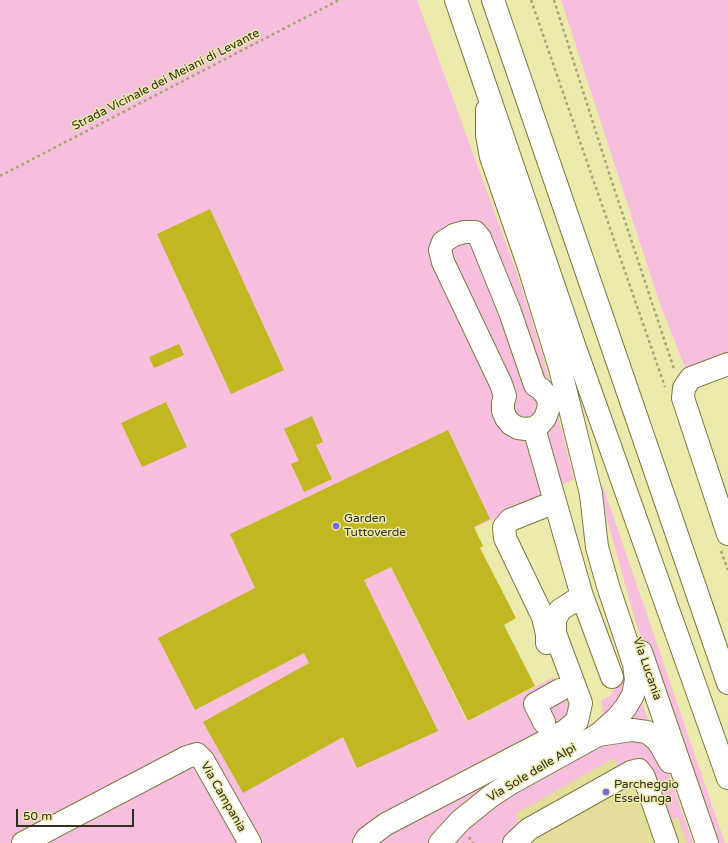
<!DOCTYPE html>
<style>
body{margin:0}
#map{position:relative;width:728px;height:843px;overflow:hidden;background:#ece9ad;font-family:"Varela Round",sans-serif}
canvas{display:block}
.scale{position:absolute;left:16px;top:809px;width:118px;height:18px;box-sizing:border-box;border:2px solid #313018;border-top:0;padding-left:5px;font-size:12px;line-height:14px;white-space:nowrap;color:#313018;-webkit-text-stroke:3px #ece9ad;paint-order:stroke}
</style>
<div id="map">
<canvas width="728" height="843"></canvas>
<div class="scale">50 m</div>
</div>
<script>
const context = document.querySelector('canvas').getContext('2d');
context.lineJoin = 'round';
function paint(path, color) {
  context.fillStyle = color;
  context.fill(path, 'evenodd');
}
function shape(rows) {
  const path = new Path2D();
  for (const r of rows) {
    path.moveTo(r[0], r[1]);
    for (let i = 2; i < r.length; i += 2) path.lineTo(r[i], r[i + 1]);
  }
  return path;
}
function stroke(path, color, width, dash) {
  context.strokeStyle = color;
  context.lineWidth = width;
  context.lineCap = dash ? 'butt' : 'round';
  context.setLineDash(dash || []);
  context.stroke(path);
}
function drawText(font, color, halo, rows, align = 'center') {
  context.font = font + ' "Varela Round",sans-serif';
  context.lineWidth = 3;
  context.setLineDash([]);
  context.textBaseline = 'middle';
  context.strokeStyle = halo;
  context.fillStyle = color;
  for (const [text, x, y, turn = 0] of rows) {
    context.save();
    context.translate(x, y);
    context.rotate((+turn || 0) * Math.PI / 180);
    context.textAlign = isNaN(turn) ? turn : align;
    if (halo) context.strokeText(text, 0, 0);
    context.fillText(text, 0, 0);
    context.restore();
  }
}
paint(shape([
 [637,745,661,764,688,843,507,843,512,813]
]), '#e3df9b');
paint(shape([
 [0,0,417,0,519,279,543,356,574,479,392,569,467,722,554,677,575,717,356,835,353,843,0,843],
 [561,0,728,0,728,353,686,370,660,304],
 [603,486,725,843,712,843,635,620,598,487],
 [627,663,630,677,620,706,430,843,376,843,394,829,589,725,599,719,603,712,601,700,610,696],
 [641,700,650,723,625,722],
 [647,740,665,763,693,843,687,843,678,817,666,821,647,763,638,759,630,761,619,767,614,758,515,814,521,826,504,843,454,843,460,836,495,806,515,791,603,742]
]), '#f7bfdd');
paint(shape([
 [210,209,284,370,231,394,157,234],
 [179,344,184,355,154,368,149,357],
 [166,402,187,447,142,467,121,423],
 [312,416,323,442,316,445,332,479,304,492,291,464,299,461,284,429],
 [448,430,490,519,474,527,483,546,480,548,516,618,504,625,535,686,468,721,391,567,364,580,438,731,357,768,343,737,243,793,203,722,309,663,304,653,195,710,158,638,255,588,230,534]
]), '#c1b721');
const minor = shape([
 [464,232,475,232,480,238,510,312,535,385,541,389,546,395,549,402,548,410,545,418,540,424,534,428,526,429,518,428,511,424,506,418,503,411,503,403,505,396,501,384,443,262,440,250,443,242,454,235,464,232],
 [728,364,691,378,684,388,683,398,728,534],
 [534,428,582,596,612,677],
 [547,643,547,634,543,617,505,538,504,527,510,520,555,502],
 [641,652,707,843],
 [544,722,535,704,560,690],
 [598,735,632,730,647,732,658,741,670,762],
 [23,843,187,757,197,754,203,760,250,843],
 [364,843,367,838,386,824,565,731,577,721,581,703,555,633,555,620,560,610,582,596],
 [440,843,460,821,491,796,511,783,598,735,617,718,626,707,633,695,636,680,634,664,608,586,597,547,591,494],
 [514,843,529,829,631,772,639,770,644,777,667,843]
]);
const highway = shape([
 [456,0,574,345,728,778],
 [493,0,728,683],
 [487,110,487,135,491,157,529,267,560,368,591,494]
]);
stroke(minor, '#7d7940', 24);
stroke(highway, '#7d7940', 24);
stroke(shape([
 [531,0,665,387],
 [554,0,609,173,674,369],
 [0,176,339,0],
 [721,551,728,570],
 [469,837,473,843]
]), '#a8a577', 2.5, [3, 3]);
stroke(minor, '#fff', 22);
stroke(highway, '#fff', 22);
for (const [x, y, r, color] of [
 [336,526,4,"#7767e2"],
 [606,792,4,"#7767e2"]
]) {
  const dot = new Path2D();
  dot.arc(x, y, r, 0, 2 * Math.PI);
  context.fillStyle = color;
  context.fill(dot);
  stroke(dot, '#ece9ad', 1.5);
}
drawText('12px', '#313018', '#ece9ad', [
 ["Strada Vicinale dei Meiani di Levante",166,80,-27],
 ["Via Lucania",647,669,71],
 ["Via Sole delle Alpi",532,773,-31],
 ["Via Campania",223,797,60]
]);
drawText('12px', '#313018', '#ece9ad', [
 ["Garden",344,519],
 ["Tuttoverde",344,533],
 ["Parcheggio",614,785],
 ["Esselunga",614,799]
], 'left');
</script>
